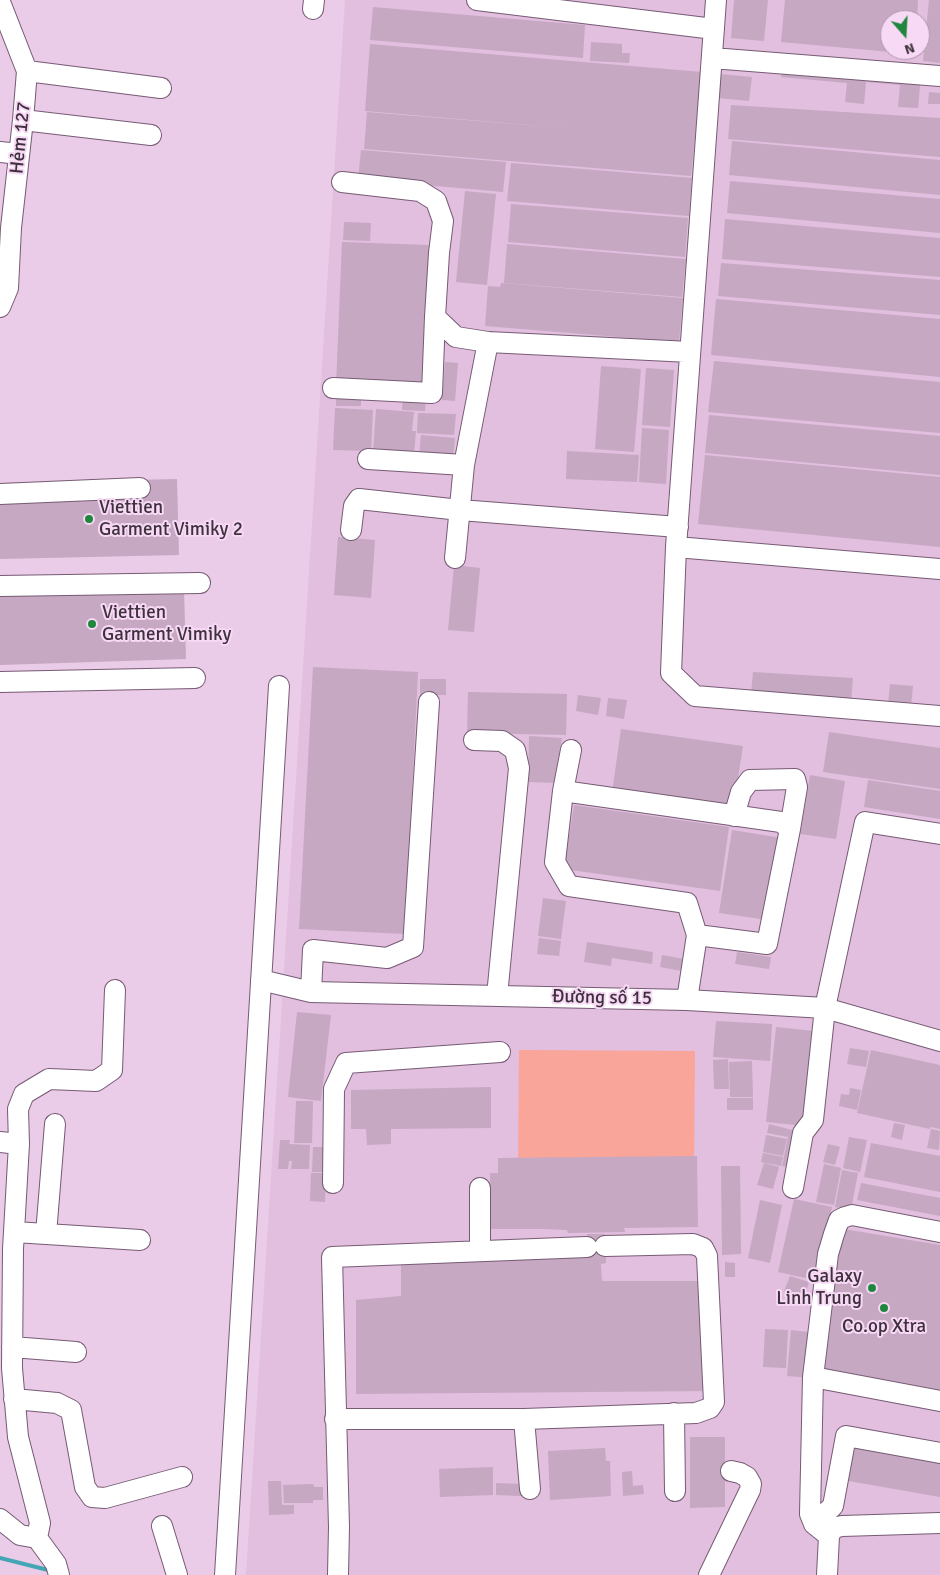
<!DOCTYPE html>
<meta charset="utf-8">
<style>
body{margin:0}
#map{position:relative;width:940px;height:1575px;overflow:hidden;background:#eacbe8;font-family:Signika,sans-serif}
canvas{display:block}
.north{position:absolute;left:880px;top:10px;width:50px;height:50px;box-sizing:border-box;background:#f7d8f5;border:1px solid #ad95ab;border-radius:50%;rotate:161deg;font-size:14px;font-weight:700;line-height:20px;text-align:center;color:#3d313c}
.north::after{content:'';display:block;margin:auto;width:18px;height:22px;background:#1f873d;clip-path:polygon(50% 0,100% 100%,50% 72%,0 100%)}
</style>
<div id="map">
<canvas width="940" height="1575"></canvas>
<div class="north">N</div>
</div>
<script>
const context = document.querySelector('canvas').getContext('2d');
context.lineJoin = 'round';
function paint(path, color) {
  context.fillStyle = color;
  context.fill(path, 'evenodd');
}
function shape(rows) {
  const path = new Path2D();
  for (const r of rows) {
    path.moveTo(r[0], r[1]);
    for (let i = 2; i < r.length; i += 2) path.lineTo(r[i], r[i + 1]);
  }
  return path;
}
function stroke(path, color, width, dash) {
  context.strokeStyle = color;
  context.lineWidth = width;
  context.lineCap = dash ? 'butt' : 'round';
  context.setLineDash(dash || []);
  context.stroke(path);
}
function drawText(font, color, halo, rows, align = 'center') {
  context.font = font + ' Signika,sans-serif';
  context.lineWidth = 4;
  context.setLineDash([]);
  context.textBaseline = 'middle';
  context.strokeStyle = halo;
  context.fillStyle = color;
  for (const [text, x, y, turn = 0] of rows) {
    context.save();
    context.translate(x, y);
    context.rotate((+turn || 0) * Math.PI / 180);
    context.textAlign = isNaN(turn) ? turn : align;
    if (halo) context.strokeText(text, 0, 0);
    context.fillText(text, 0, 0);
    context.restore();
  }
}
paint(shape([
 [345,0,940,0,940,1575,246,1575],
 [890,20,920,20,920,50,890,50]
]), '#e2bedf');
paint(shape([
 [519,1050,695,1051,694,1166,518,1166]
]), '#f9a599');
stroke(shape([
 [0,1558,48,1570]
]), '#44a6b4', 4);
paint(shape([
 [734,0,768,0,764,41,731,38],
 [785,0,918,0,917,20,890,20,890,50,914,50,913,54,781,42],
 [929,0,940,0,940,63,923,61],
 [373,7,585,25,583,58,370,40],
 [591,42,622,44,622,53,630,53,629,63,590,61],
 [370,44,702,72,691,176,364,149,367,112,576,129,365,111],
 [783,63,921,75,918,108,898,107,900,85,866,82,864,104,845,102,847,83,781,77],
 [720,74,752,77,749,101,718,98],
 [929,92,940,93,940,104,928,104],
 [731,105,940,118,940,157,728,139],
 [732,141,940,160,940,195,729,175],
 [361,150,506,162,503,192,358,179],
 [511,163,692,178,689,216,507,201],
 [730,181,940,199,940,233,727,213],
 [465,191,496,194,487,285,456,282],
 [511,204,688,218,685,257,508,242],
 [725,219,940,238,940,277,722,259],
 [344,222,371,223,370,241,343,240],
 [342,242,429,245,423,389,336,386],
 [507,244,686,259,682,297,504,283],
 [721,263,940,280,940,315,718,296],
 [501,283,683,298,679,342,485,326,488,286,500,287],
 [716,299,940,319,940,377,711,355],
 [714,361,940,382,940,433,708,412],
 [445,362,458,363,455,401,442,400],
 [601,366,641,369,634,452,595,449],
 [646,368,674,370,670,427,642,425],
 [336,391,361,391,361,406,336,406],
 [403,397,426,398,425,411,402,410],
 [335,408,373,410,371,451,333,450],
 [376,409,414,412,412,431,416,431,414,455,373,452],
 [418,413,456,414,454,435,417,433],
 [709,415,940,436,940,475,705,453],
 [642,428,669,430,666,484,639,482],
 [421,435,455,438,453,458,419,455],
 [567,451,639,455,637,482,566,479],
 [705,455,940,477,940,547,698,524],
 [177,479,179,555,0,559,0,483],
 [338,537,375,540,371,598,334,595],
 [454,565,480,568,474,632,448,630],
 [0,586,184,589,186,659,0,665],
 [313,667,418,672,405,934,299,929],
 [753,672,853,678,851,702,751,695],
 [420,679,446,679,446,695,420,695],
 [890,684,913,686,911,707,888,705],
 [468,692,567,694,566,735,467,733],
 [578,695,601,698,598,715,576,711],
 [608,698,627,700,624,719,606,716],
 [621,729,743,746,733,810,612,793],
 [829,732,940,748,940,789,823,772],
 [529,736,562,738,555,783,528,782],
 [810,775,845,781,836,839,800,834],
 [868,780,940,791,940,819,864,807],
 [574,805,729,827,720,891,564,869],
 [732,830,782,838,768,920,719,913],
 [543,898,566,901,561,939,538,936],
 [539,938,561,941,559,956,537,954],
 [587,942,653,952,652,964,612,958,611,966,584,962],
 [737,952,771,957,769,969,735,964],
 [662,955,684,959,682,971,660,967],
 [297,1012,331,1015,321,1101,288,1097],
 [716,1021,772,1024,770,1061,713,1057],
 [776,1027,814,1031,805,1126,766,1122],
 [850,1048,869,1051,866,1067,847,1064],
 [871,1050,940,1065,940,1129,930,1127,930,1129,857,1113],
 [728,1059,729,1089,714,1089,713,1060],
 [752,1061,753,1097,730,1097,729,1062],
 [491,1087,491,1128,391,1129,391,1144,367,1145,366,1129,351,1129,351,1090],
 [850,1088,861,1090,857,1110,839,1106,841,1094,849,1095],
 [727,1098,753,1098,753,1110,727,1110],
 [296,1101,313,1101,312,1143,294,1143],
 [894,1123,905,1125,902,1140,891,1137],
 [769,1124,800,1132,792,1168,782,1166,788,1137,767,1133],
 [931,1129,940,1131,939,1150,927,1148],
 [766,1135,787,1139,783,1156,763,1152],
 [849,1137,867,1140,860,1172,843,1168],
 [280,1140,290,1140,289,1144,310,1145,309,1169,291,1169,292,1161,289,1161,288,1169,278,1169],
 [871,1143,940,1156,940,1192,864,1177],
 [828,1144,840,1147,835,1165,823,1162],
 [313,1147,327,1147,326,1172,312,1172],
 [763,1153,783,1157,781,1166,761,1162],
 [697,1156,698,1227,624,1228,625,1232,568,1233,567,1230,544,1229,491,1229,490,1173,498,1173,498,1158],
 [764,1163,779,1167,773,1189,757,1185],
 [824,1164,841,1168,834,1205,816,1202],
 [721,1166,740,1166,741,1254,722,1255],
 [842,1170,858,1173,851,1210,835,1207],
 [311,1173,326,1173,325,1202,310,1201],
 [861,1183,940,1198,940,1216,857,1200],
 [794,1199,832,1207,818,1275,811,1274,810,1279,778,1272],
 [760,1200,782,1205,770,1263,748,1258],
 [844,1229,940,1245,940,1391,817,1370],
 [587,1234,605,1234,606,1263,601,1264,602,1281,700,1281,700,1319,707,1319,708,1391,356,1394,356,1300,401,1296,401,1260,587,1257],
 [725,1262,735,1263,735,1277,725,1277],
 [790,1276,809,1282,804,1298,784,1291],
 [765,1329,788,1330,786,1368,763,1367],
 [791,1330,817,1333,812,1378,787,1376],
 [690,1437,725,1437,725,1507,690,1508],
 [850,1443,940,1458,940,1497,843,1480],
 [605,1448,606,1461,610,1461,611,1496,550,1500,548,1451],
 [493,1467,493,1495,440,1497,439,1469],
 [632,1471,633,1486,643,1485,644,1494,623,1496,622,1472],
 [268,1481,281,1481,282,1505,294,1505,294,1514,269,1515],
 [496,1483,521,1484,521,1496,496,1495],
 [313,1484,314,1487,323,1487,323,1500,313,1500,313,1503,284,1503,283,1485]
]), '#c6a8c3');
const minor = shape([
 [477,0,714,29],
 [716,0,676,547,671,673,695,696,940,716],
 [0,2,27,71,23,120,11,228,8,288,0,307],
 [313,9,314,0],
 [712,58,940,76],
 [27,71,161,88],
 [23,120,151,135],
 [0,152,19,154],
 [342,182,420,191,436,201,443,221,439,253,435,317,456,337,488,342],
 [333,388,432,393,435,317],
 [368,459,464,465],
 [0,494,140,488],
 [351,530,354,506,359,499,460,510,678,527],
 [676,547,940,569],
 [455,558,464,465,488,342,690,352],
 [0,586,200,583],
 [0,682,195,678],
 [474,740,502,741,515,750,519,768,497,996],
 [571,750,563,791,555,862,569,886,687,903,697,935,687,1000],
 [563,791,781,822,790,829,767,944,697,935],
 [734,816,741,792,750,780,795,779,797,787,790,829],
 [261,980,311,992,687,1000,825,1008,940,1041],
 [311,992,313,950,387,958,413,947,429,702],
 [0,1142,19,1144],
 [333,1183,334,1089,346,1063,500,1052],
 [480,1188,480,1251],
 [793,1188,803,1133,813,1120,825,1008,865,822,940,834],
 [15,1232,140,1240],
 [46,1234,55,1124],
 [12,1347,76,1352],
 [813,1377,940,1401],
 [14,1399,57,1403,71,1410,85,1487,92,1497,105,1498,182,1477],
 [674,1413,675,1491],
 [335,1419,524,1419,696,1413,710,1408,714,1402,707,1256,703,1248,693,1244,605,1246],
 [524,1419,530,1489],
 [0,1519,20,1535,37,1538,56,1564,59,1575],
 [814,1524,833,1506,846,1436,940,1453],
 [162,1526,177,1575],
 [829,1536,814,1524,810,1514,813,1377,828,1254,834,1234,839,1220,845,1217,852,1215,940,1232],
 [37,1538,40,1523,18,1437,12,1368,13,1249,19,1144,18,1109,24,1094,49,1079,96,1081,112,1070,115,990],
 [225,1575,279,686],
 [338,1575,339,1527,332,1257,587,1247],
 [709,1575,750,1490,751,1484,747,1477,740,1473,731,1471],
 [827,1575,829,1536,833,1528,842,1526,940,1523]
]);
stroke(minor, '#765b74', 22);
stroke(minor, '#fff', 20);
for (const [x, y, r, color] of [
 [89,519,5,"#1f873d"],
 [92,624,5,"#1f873d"],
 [872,1288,5,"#1f873d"],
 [884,1308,5,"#1f873d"]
]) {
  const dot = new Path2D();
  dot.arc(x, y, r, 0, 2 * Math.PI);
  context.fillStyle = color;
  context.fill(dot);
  stroke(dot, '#f7d8f5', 2);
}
drawText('19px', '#3d313c', '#f7d8f5', [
 ["Hẻm 127",21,138,-84],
 ["Đường số 15",602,998,1]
]);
drawText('19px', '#3d313c', '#f7d8f5', [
 ["Viettien",99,508],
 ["Garment Vimiky 2",99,530],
 ["Viettien",102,613],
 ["Garment Vimiky",102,635],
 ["Galaxy",862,1277,"right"],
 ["Linh Trung",862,1299,"right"],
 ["Co.op Xtra",884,1327,"center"]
], 'left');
</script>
